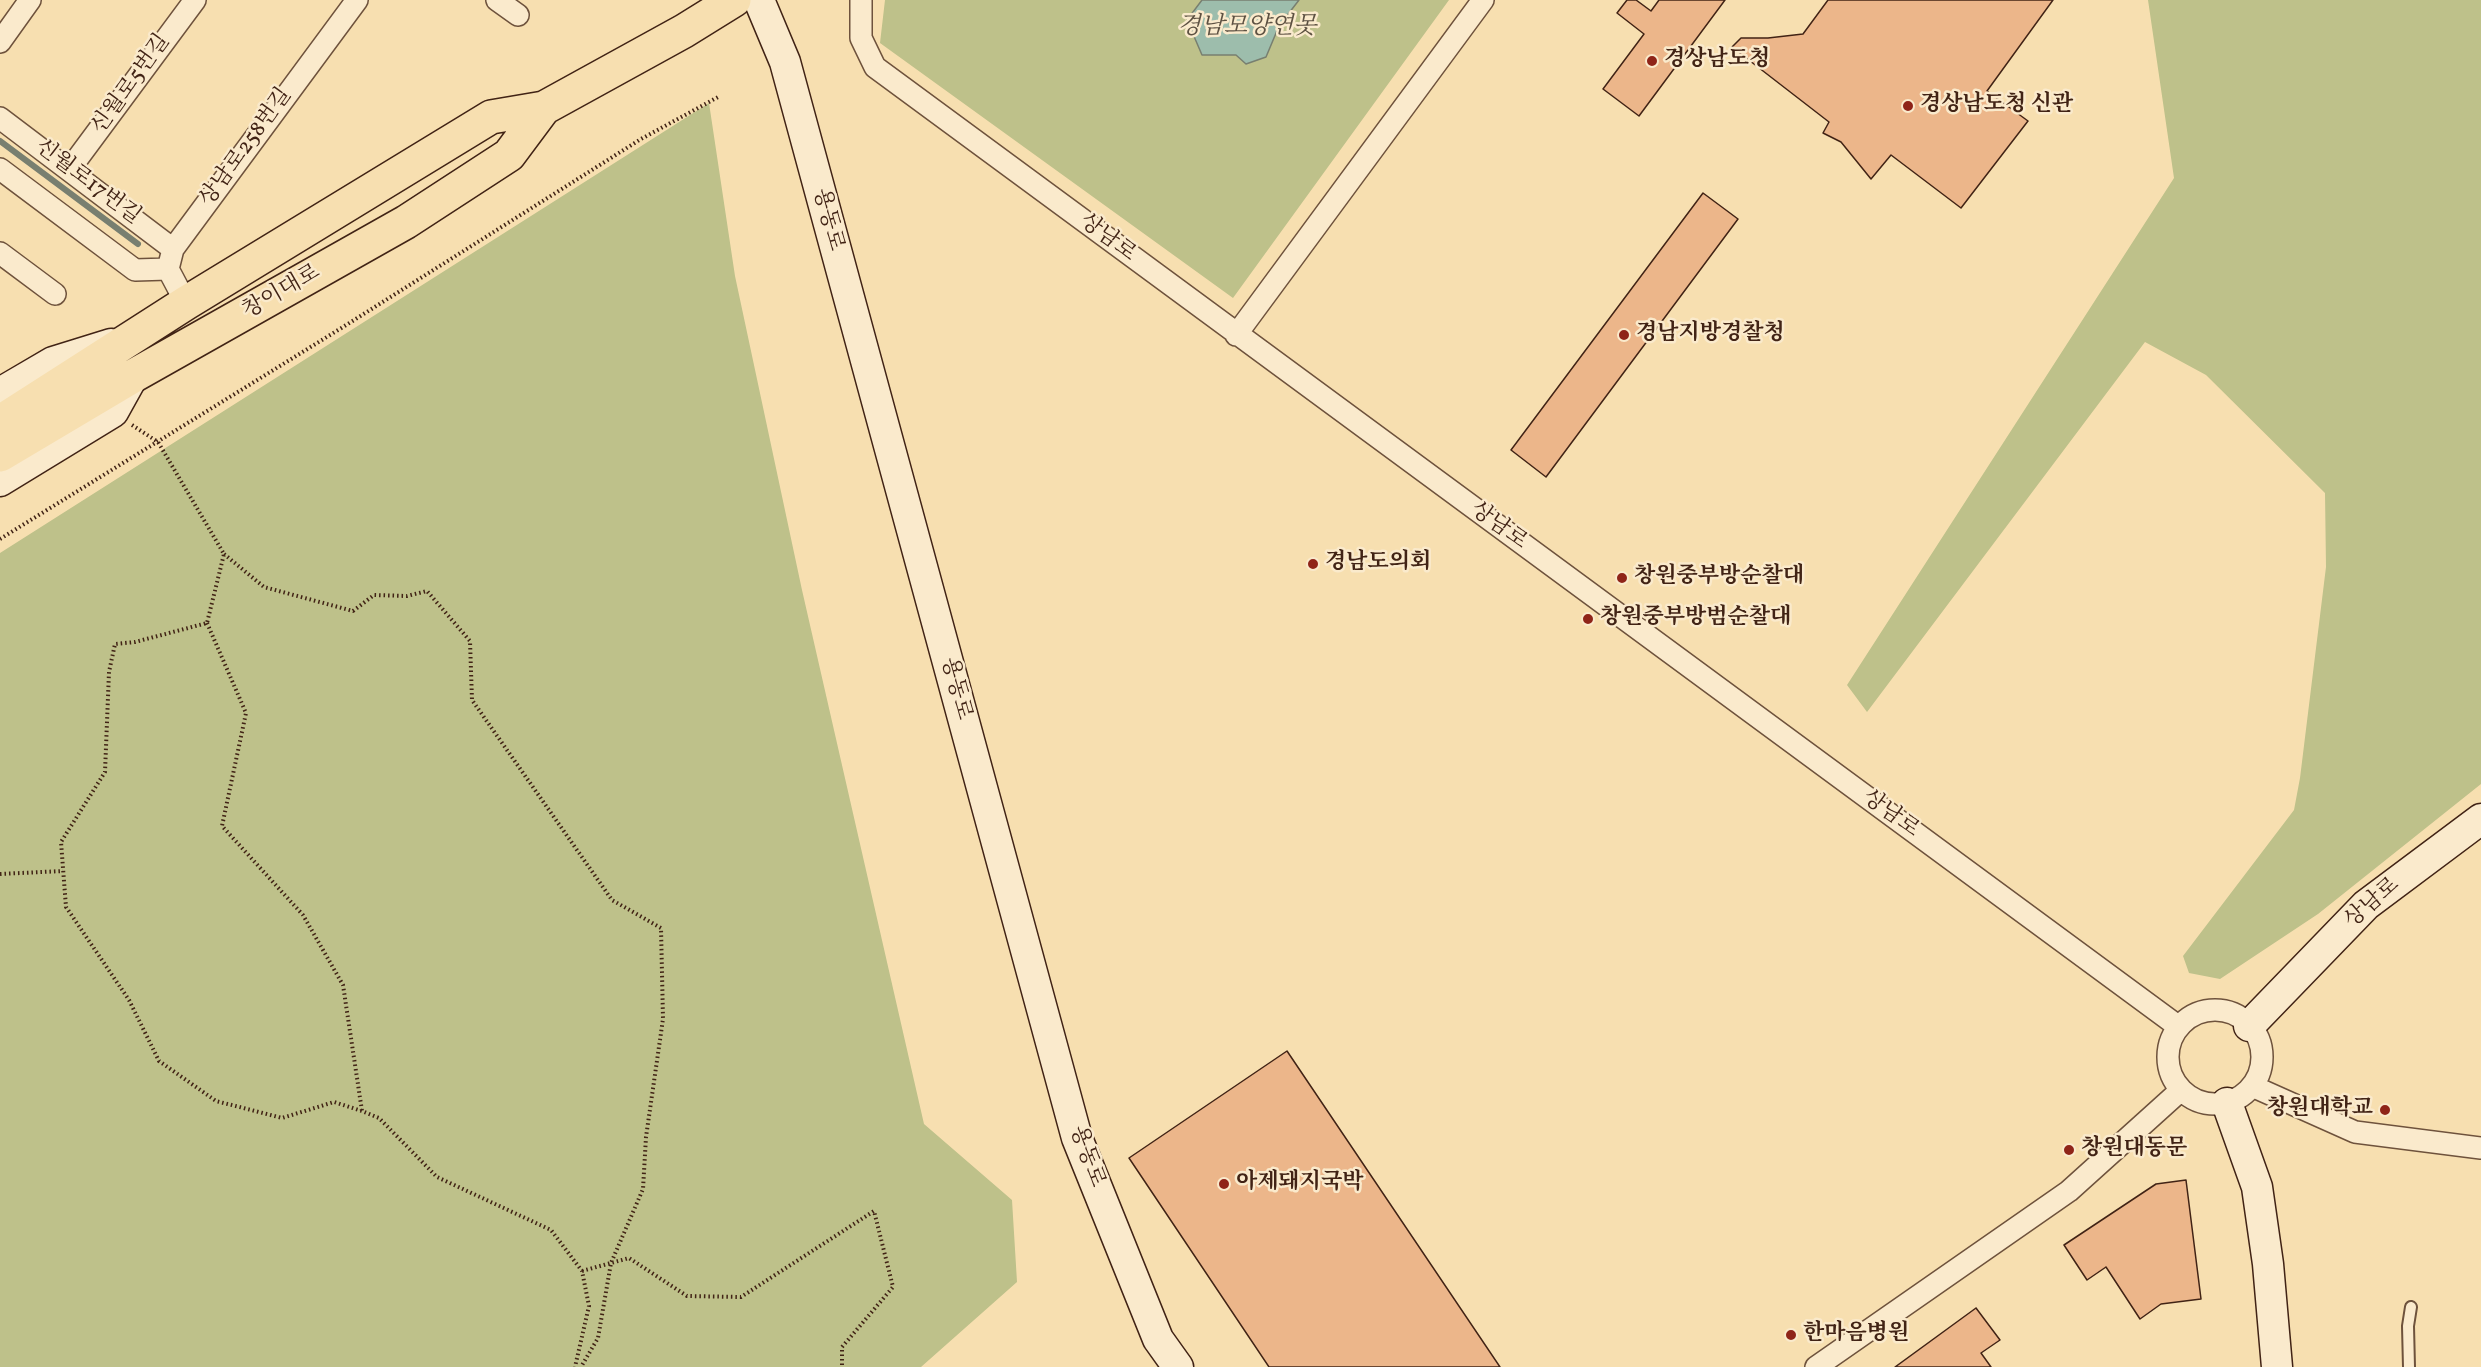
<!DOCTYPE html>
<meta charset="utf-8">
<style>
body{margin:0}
canvas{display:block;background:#f7dfb0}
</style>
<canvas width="2481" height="1367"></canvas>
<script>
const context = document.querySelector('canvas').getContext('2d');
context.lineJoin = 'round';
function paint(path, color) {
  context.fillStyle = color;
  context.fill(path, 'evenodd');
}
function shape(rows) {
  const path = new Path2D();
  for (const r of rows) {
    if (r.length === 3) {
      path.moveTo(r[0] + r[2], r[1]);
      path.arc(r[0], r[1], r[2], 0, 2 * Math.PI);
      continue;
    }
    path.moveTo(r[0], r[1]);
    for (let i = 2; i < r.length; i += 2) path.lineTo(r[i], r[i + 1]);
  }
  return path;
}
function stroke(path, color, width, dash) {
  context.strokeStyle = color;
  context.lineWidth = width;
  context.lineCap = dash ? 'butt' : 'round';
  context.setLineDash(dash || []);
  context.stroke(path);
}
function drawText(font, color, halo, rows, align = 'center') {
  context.font = font + ' Vollkorn,"Noto Serif KR",serif';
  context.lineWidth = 5;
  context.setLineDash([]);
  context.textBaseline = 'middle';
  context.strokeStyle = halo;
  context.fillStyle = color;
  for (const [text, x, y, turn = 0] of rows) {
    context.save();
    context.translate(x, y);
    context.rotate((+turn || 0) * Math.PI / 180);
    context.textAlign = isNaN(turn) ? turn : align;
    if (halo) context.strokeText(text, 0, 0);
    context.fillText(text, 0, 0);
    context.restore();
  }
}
paint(shape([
 [885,0,1449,0,1233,298,880,43],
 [2148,0,2481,0,2481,784,2318,914,2220,979,2189,973,2183,956,2294,810,2300,778,2326,567,2325,493,2206,375,2145,342,1867,712,1847,685,2174,178],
 [709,103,735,276,802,590,924,1124,1012,1200,1017,1282,921,1367,0,1367,0,553]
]), '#bec18a');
const water = shape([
 [1202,0,1299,0,1279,26,1266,57,1246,64,1236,55,1202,55,1187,20,1202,0]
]);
paint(water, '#9dbdac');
stroke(water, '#787f70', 1.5);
stroke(shape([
 [0,141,138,244]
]), '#787f70', 6);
const building = shape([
 [1627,0,1636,0,1651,11,1659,0,1725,0,1639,116,1603,89,1644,34,1617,13,1627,0],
 [1828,0,2053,0,1987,91,2028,121,1961,208,1891,155,1871,179,1841,142,1823,133,1829,122,1732,47,1741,38,1768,38,1803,34,1828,0],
 [1703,193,1738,219,1546,477,1511,450,1703,193],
 [1287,1051,1500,1367,1269,1367,1129,1158,1287,1051],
 [2186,1180,2201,1299,2161,1304,2140,1319,2106,1267,2087,1280,2064,1245,2156,1184,2186,1180],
 [1976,1308,2000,1340,1981,1353,1991,1367,1895,1367,1976,1308]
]);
paint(building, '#ecb68a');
stroke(building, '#412315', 1.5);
const lane = shape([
 [2409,1367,2408,1326,2411,1307]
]);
const street = shape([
 [497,0,518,15],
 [861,0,861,38,875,67,2179,1027],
 [0,42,30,0],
 [0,118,173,249],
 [0,169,135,270,168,269],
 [69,170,195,0],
 [0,253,55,294],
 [186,303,168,269,173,249,357,0],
 [1236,335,1483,0],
 [2215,1057,47],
 [2252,1086,2355,1132,2481,1148],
 [1816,1367,2069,1191,2181,1090]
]);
const secondary = shape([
 [759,0,785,62,1077,1138,1158,1339,1178,1367],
 [0,393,53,362,111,344],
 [0,481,113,412,133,376],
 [2249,1026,2366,905,2481,819],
 [2227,1103,2257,1187,2268,1264,2277,1367]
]);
const primary = shape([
 [0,422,186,303,491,117,544,108,684,31,734,0],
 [0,455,133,376,406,222,509,155,544,108]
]);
stroke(lane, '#6e523c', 14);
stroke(street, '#6e523c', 24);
stroke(secondary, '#412315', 33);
stroke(primary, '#412315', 36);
stroke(shape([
 [132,425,158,442,224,554,207,623,135,642,115,644,109,672,105,772,61,842,66,907,129,1000,159,1061,216,1101,282,1118,334,1102,362,1111,379,1118,437,1177,551,1230,582,1271,589,1306,575,1367],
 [0,539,343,327,641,139,720,96],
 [224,554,264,587,353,611,374,595,407,596,427,591,470,641,472,700,612,900,661,928,663,1019,646,1137,643,1189,611,1263,598,1338,581,1367],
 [207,623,246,713,222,826,303,915,343,985,362,1111],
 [0,874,63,871],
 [582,1271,629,1258,687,1296,741,1297,874,1211,893,1287,842,1347,842,1367]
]), '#412315', 4, [1.5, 3]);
stroke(lane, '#faeacc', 10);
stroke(street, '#faeacc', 21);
stroke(secondary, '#faeacc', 30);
stroke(primary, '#f7dfb0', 33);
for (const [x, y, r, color] of [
 [1652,61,6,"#8f2418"],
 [1908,106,6,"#8f2418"],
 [1624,335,6,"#8f2418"],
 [1313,564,6,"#8f2418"],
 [1622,578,6,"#8f2418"],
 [1588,619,6,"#8f2418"],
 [2385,1110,6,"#8f2418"],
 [2069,1150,6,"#8f2418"],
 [1224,1184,6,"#8f2418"],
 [1791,1335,6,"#8f2418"]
]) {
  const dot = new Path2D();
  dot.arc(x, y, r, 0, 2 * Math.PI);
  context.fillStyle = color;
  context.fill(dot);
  stroke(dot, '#faeacc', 2);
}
drawText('bold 22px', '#412315', '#faeacc', [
 ["경상남도청",1664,61],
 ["경상남도청 신관",1920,106],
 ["경남지방경찰청",1636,335],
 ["경남도의회",1325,564],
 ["창원중부방순찰대",1634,578],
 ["창원중부방범순찰대",1600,619],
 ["창원대학교",2373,1110,"right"],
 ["창원대동문",2081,1150],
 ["아제돼지국박",1236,1184],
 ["한마음병원",1803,1335]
], 'left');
drawText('22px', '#412315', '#faeacc', [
 ["신월로5번길",132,85,-54],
 ["상남로258번길",247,148,-54],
 ["신월로17번길",87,183,37],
 ["용동로",827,220,75],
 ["상남로",1107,239,37],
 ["창이대로",282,293,-30],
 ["상남로",1498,527,36],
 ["용동로",955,689,75],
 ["상남로",1890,815,36],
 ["상남로",2373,904,-41],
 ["용동로",1086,1157,70]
]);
drawText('italic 24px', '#5d5142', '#faeacc', [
 ["경남모양연못",1247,29]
]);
</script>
